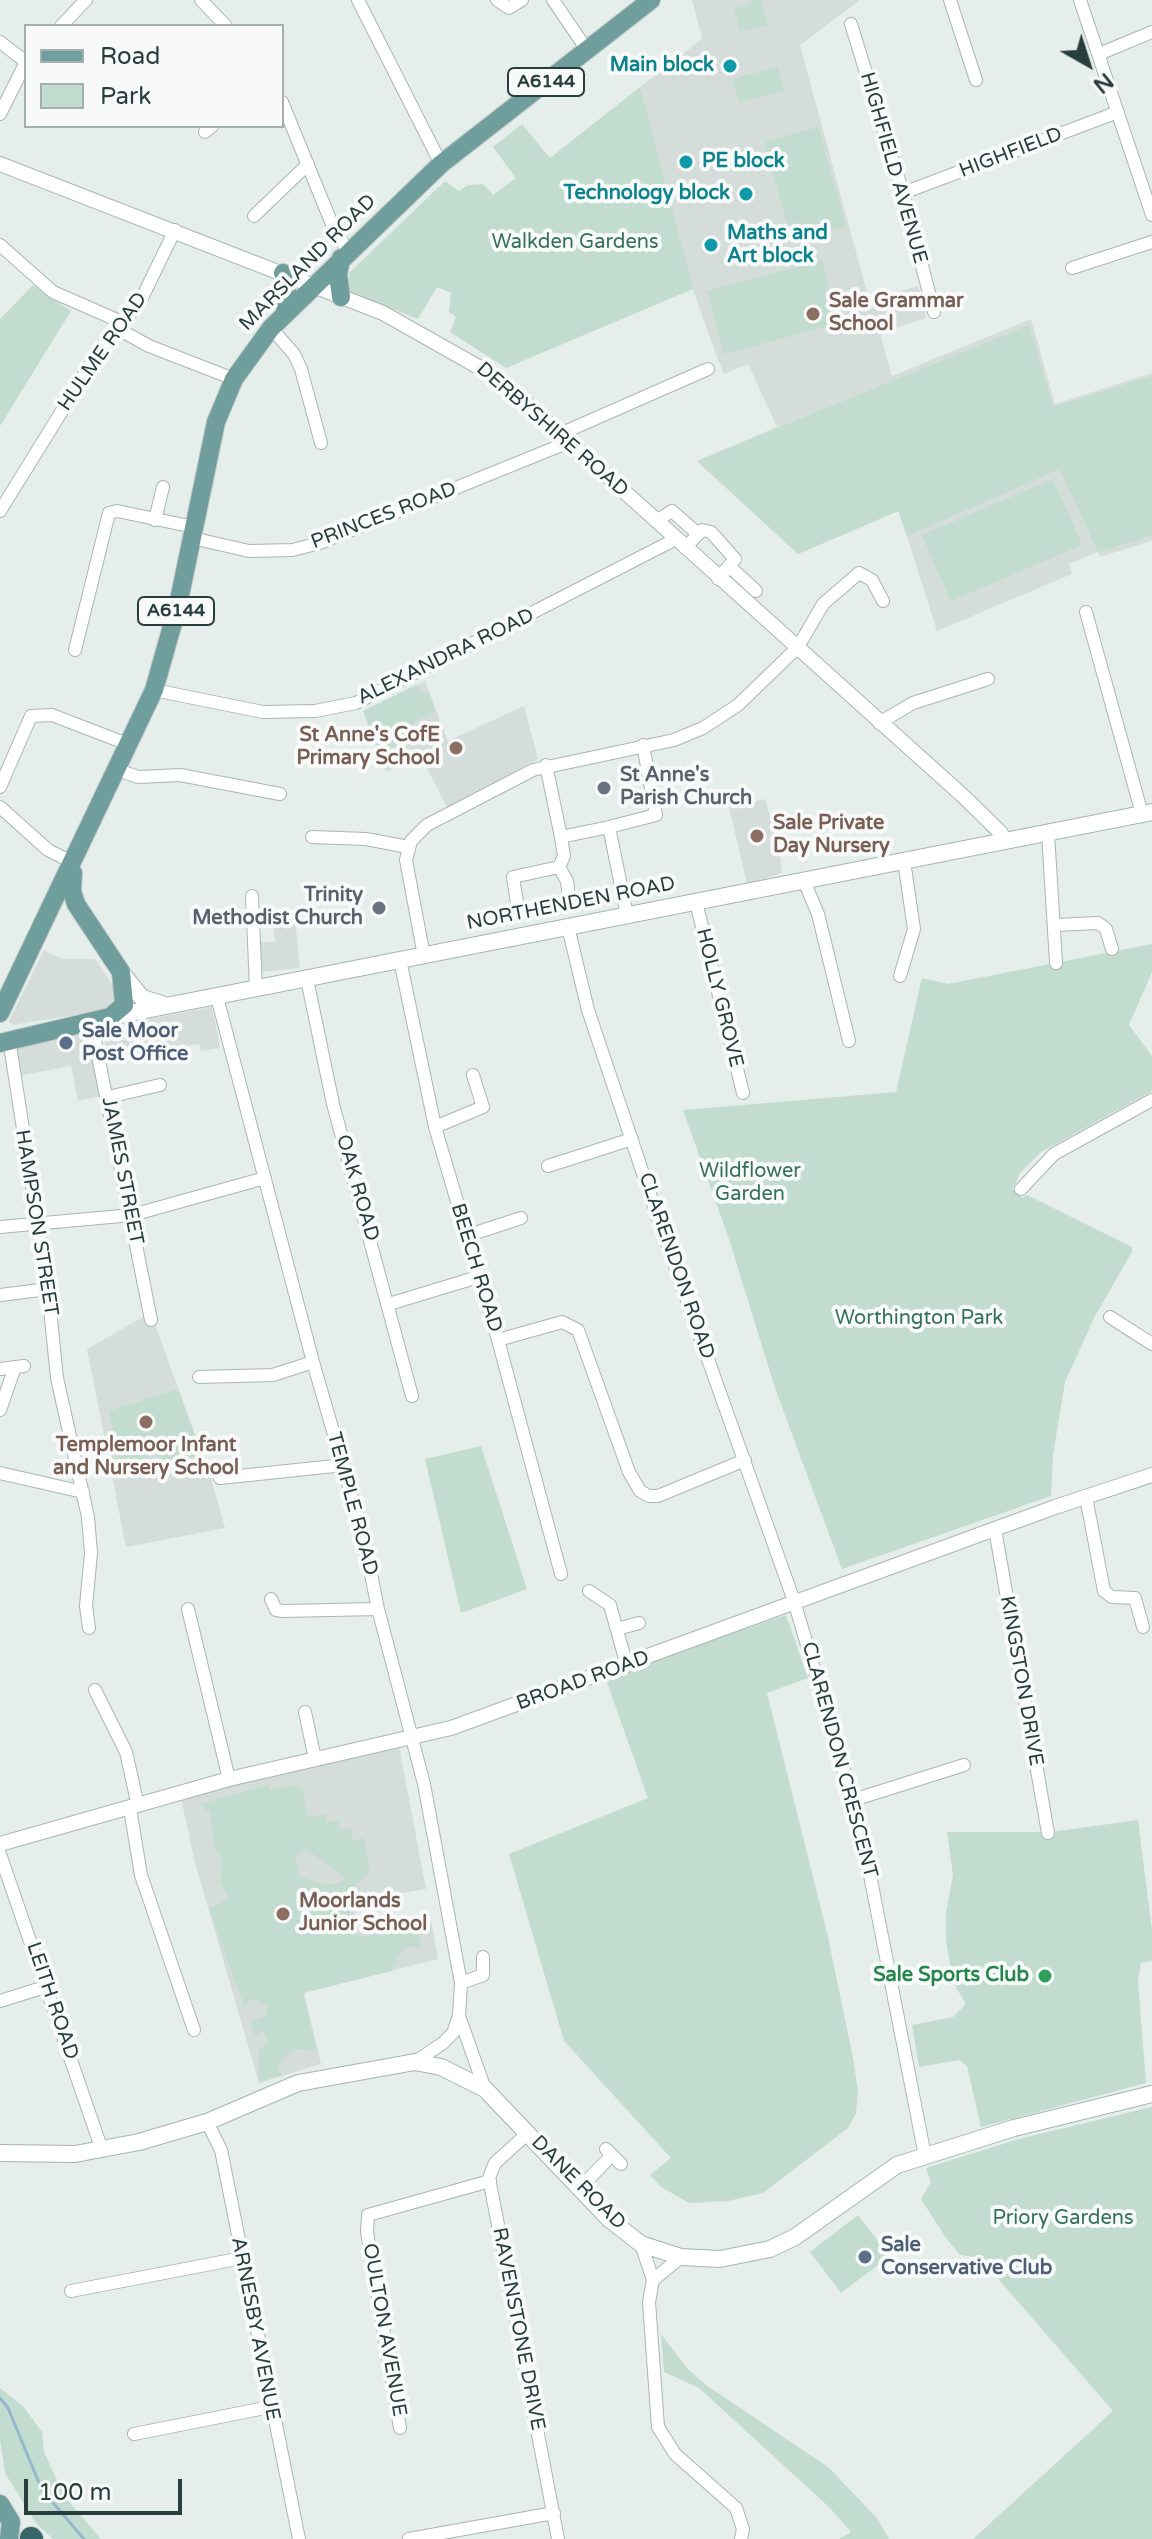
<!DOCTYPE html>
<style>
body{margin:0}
#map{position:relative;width:1152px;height:2539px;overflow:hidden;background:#e6eeec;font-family:"Varela Round",sans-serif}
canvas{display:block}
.legend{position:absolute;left:24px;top:24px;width:260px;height:104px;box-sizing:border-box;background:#f7faf9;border:2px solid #a4afae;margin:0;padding:10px 14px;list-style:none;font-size:24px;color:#273e3d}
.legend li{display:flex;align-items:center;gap:16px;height:40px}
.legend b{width:40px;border:2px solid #a4afae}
.north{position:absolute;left:1048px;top:24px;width:80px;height:80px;-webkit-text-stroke:6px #f7faf9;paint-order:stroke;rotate:141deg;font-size:22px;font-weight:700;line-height:32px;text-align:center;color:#273e3d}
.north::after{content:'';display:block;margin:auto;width:28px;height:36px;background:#273e3d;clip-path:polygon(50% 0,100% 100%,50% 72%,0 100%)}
.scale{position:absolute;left:24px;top:2479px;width:158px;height:36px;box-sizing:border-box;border:4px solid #273e3d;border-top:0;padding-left:10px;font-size:24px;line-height:28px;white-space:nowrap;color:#273e3d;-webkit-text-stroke:6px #f7faf9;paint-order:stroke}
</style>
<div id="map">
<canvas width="1152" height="2539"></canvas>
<ul class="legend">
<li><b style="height:10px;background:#709e9d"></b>Road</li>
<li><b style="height:22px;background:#c2dccf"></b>Park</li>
</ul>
<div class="north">N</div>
<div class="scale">100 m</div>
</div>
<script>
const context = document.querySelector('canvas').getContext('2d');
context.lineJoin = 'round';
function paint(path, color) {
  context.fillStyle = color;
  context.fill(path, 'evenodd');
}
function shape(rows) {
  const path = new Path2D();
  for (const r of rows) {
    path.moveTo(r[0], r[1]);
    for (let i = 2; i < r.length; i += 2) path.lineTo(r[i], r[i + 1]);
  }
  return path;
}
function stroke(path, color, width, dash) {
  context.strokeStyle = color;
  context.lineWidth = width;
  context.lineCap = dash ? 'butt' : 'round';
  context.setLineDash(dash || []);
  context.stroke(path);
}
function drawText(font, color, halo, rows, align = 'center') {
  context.font = font + ' "Varela Round",sans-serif';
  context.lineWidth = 8;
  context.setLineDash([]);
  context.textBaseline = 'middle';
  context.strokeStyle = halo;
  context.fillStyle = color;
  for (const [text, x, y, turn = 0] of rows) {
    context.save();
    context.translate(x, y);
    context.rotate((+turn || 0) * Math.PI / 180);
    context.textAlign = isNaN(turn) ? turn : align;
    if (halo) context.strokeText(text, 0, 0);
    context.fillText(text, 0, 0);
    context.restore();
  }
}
paint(shape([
 [692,0,860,0,800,45,869,300,918,286,925,308,926,318,880,333,892,376,1031,319,1055,404,1152,373,1152,541,1100,557,1098,552,1069,564,1072,574,937,631,899,511,798,554,697,461,777,427,748,364,724,374,718,360,684,265,640,87,702,39],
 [425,681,448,741,524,706,538,759,447,807,420,755,386,772,363,711],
 [765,799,771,818,777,823,782,873,747,884,729,807],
 [295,917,300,968,262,972,259,943,275,941,273,920],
 [44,950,62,959,95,959,118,993,116,1008,12,1025,9,1021],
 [212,1007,220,1048,201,1051,199,1044,109,1061,103,1028],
 [87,1031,100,1096,78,1101,71,1066,18,1076,12,1046],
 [145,1316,152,1316,211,1479,225,1528,126,1547,87,1349],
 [399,1746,426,1889,353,1901,359,1932,431,1920,438,1959,304,1993,321,2064,259,2083,195,1863,180,1794]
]), '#d5dddb');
paint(shape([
 [751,0,761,0,768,25,740,31,734,9,751,4],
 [778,67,784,91,739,103,733,79],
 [640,87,693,289,506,368,450,332,456,317,449,312,451,293,437,287,418,319,349,292,349,273,445,181,459,191,468,185,483,184,493,195,516,178,493,147,522,124,550,158],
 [818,127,846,226,792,241,764,142],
 [822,260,839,323,724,354,707,291],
 [33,285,71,311,0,426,0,319],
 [1029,325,1053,407,1152,376,1152,535,1098,552,1060,469,907,536,898,511,798,554,697,461],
 [1053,479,1082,545,951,601,922,535],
 [416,685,421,694,428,691,436,711,400,730,405,741,379,754,363,711],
 [1152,944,1152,972,1129,1025,1152,1056,1152,1091,1041,1152,1020,1173,1013,1189,1022,1198,1027,1195,1132,1247,1132,1252,1095,1316,1065,1382,1053,1455,1051,1496,842,1569,776,1391,728,1236,683,1110,896,1092,922,978,948,984],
 [178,1389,202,1454,160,1465,158,1454,147,1455,149,1466,122,1472,109,1411],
 [481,1446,527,1589,461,1613,425,1459],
 [786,1615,808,1678,767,1693,828,1937,853,2058,858,2091,856,2113,848,2128,763,2193,728,2201,689,2203,661,2187,650,2175,671,2158,564,2041,509,1854,648,1798,605,1677],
 [268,1785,270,1790,295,1785,303,1791,307,1817,326,1814,327,1822,338,1820,340,1830,351,1828,353,1840,364,1838,370,1872,344,1894,357,1937,418,1929,421,1946,404,1948,391,1971,303,1993,317,2050,292,2049,278,2066,282,2075,259,2083,259,2050,269,2042,263,2031,255,2036,251,2022,266,2016,268,2008,258,1999,248,2001,245,2008,209,1908,229,1899,220,1882,223,1859,215,1850,210,1813,200,1804],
 [306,1849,346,1878,339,1883,323,1885,299,1876,295,1856],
 [1138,1820,1152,1931,1152,1961,1141,1963,1138,1981,1146,2083,981,2127,967,2066,959,2060,919,2067,912,2025,953,2017,966,2004,954,1984,946,1942,946,1913,953,1875,947,1832,1051,1832],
 [1152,2107,1152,2539,973,2539,1113,2411,980,2258,960,2255,946,2238,921,2199,931,2182,926,2168,1019,2139],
 [858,2215,890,2256,841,2293,810,2252],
 [661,2334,688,2369,706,2385,828,2467,877,2518,889,2539,839,2539,851,2532,830,2508,699,2388,664,2372],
 [0,2388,23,2406,42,2432,44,2452,65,2497,101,2539,53,2539,35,2522,5,2473,0,2440]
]), '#c2dccf');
stroke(shape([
 [0,2398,8,2408,42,2490,84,2539]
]), '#95b7cc', 3);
const minor = shape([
 [201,0,226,26],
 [358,0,441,164],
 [497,0,509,8,522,0],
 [553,0,587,50],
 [950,0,976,80],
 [1080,0,1152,215],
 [851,24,903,193,934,312],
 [61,26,86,0],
 [0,42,26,62],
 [1099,54,1152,32],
 [282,102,334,229,348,251],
 [0,114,26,62],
 [205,132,212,126],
 [903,193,1118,112],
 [254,216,308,164],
 [0,245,53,292,117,320,120,330],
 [1072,268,1152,242],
 [271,328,294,354,301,369,321,443],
 [120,330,149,346,234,379],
 [560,434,708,369],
 [0,511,101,348,140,302,175,230],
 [155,520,163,487],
 [656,521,672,511,698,534],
 [192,538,249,551,292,550,320,543,569,442],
 [685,548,702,530,711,532,735,559,718,579],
 [730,567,756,591],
 [1086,612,1142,814],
 [75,650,109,513,117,511,194,527],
 [154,690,263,712,315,711,356,703,676,539],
 [879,723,913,703,988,679],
 [546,765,561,837,609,827,656,815,643,745],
 [118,770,138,777,180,775,280,794],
 [0,787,31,716,52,715,130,745],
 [0,807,48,850,74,863],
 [609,827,627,915],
 [1048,833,1056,963],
 [312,837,366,839,408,847],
 [559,867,567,881,570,905],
 [804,881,818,914,849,1041],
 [252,896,256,989],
 [696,902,743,1093],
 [519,916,513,877,559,867,564,856,561,837],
 [1055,925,1098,923,1106,929,1112,949],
 [568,927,588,1010,661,1227,794,1601,860,1824,925,2156],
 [424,956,406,860,411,841,427,825,533,770,674,740,703,728,738,705,798,647,823,604,859,573,872,580,883,601],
 [400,960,435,1127,498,1340,561,1574],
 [900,976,914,929,904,861],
 [307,979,333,1104,412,1396],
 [217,997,313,1362,363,1535,378,1609,424,1784,461,1983,459,2016,485,2089],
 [91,1021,151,1320],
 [9,1039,48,1289,57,1378,88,1517,91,1553,86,1606,89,1628],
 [108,1097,160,1085],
 [435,1127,483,1107,473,1075],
 [548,1166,632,1139],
 [1021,1189,1054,1154,1152,1100],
 [0,1227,132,1215,265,1178],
 [466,1236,521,1218],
 [0,1295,48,1289],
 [389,1304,478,1277],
 [1110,1317,1152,1344],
 [498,1340,562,1322,578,1330,629,1472,640,1491,649,1496,658,1496,745,1460],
 [0,1369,24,1366],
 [199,1377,273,1375,313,1362],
 [0,1410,15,1367],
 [0,1473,83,1492],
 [220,1478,344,1465],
 [1086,1497,1104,1591,1112,1597,1135,1598,1143,1627],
 [995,1529,1048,1833],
 [589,1591,610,1605,627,1666],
 [271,1599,276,1610,283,1611,378,1609],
 [188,1609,229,1779],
 [617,1629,639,1623],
 [95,1690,126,1752,138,1806],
 [305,1712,315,1759],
 [853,1800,964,1765],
 [130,1809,141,1875,194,2030],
 [0,1854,102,2150],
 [461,1983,483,1975,483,1957],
 [0,2001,48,1986],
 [415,2062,443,2043,453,2033,459,2016],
 [207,2122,221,2150,299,2539],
 [528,2133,495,2163,489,2178,558,2539],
 [606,2149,621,2164],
 [581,2187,612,2155],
 [641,2244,653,2280,649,2302,658,2427,675,2454,736,2508,743,2529,741,2539],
 [653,2280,681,2257],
 [71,2291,242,2258],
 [400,2428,367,2232,368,2215,490,2181],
 [134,2434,270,2407],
 [409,2539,554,2513]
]);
const tertiary = shape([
 [0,164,383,313,498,378,963,796,1001,833,1003,842],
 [0,1844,229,1779,451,1728,1055,1507,1152,1475]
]);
const secondary = shape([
 [121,972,142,998,162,1004],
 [110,1017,1152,812],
 [0,2153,75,2154,139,2142,207,2122,298,2083,415,2062,441,2067,485,2089,609,2219,641,2244,681,2257,720,2259,770,2249,795,2237,897,2165,1014,2128,1152,2094]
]);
const primary = shape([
 [341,258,338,275,341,297],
 [283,273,287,287,285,314],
 [0,1013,154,690,178,605,216,422,234,379,271,328,441,164,651,0],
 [0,1043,110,1017,124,1005,121,972,76,904,72,891,73,873],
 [0,2504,11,2522,9,2539]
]);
const motorway = shape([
 [31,2538,32,2539]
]);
stroke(minor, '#a9b6b4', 14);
stroke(tertiary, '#a9b6b4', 16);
stroke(secondary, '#a3b5b3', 18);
stroke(primary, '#c3c9c9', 20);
stroke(motorway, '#c3c9c9', 24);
stroke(minor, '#fff', 12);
stroke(tertiary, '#fff', 14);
stroke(secondary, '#fff', 16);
stroke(primary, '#709e9d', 18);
stroke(motorway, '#366667', 22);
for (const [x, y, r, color] of [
 [730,66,8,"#0f9aa8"],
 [686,162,8,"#0f9aa8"],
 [746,194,8,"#0f9aa8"],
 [711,245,8,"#0f9aa8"],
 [813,314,8,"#8d6e63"],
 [456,748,8,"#8d6e63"],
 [604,788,8,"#6b7280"],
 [757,836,8,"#8d6e63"],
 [379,908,8,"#6b7280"],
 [66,1043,8,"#5c6f8a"],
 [146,1422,8,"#8d6e63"],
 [283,1914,8,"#8d6e63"],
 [1045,1976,8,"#2e9e5b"],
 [865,2257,8,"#5c6f8a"]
]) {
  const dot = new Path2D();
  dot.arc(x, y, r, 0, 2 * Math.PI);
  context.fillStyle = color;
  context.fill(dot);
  stroke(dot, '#f7faf9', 3);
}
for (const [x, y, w] of [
 [546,82,76],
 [176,611,76]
]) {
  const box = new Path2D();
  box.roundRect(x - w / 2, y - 14, w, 28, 6);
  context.fillStyle = '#f7faf9';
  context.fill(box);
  stroke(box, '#273e3d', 2);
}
drawText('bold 18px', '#273e3d', null, [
 ["A6144",546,82],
 ["A6144",176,611]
]);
drawText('bold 20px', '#0d838f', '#f7faf9', [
 ["Main block",714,66],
 ["PE block",702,162,"left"],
 ["Technology block",730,194],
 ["Maths and",727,234,"left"],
 ["Art block",727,257,"left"]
], 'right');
drawText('20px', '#273e3d', '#f7faf9', [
 ["HIGHFIELD",1011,153,-21],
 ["HIGHFIELD AVENUE",893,168,74],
 ["MARSLAND ROAD",308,263,-45],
 ["HULME ROAD",103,352,-55],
 ["DERBYSHIRE ROAD",552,430,41],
 ["PRINCES ROAD",384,516,-21],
 ["ALEXANDRA ROAD",446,657,-26],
 ["NORTHENDEN ROAD",571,904,-11],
 ["HOLLY GROVE",719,998,76],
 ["JAMES STREET",122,1171,79],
 ["OAK ROAD",357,1188,74],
 ["HAMPSON STREET",36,1223,81],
 ["CLARENDON ROAD",676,1266,71],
 ["BEECH ROAD",476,1268,73],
 ["TEMPLE ROAD",352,1504,75],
 ["BROAD ROAD",583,1681,-20],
 ["KINGSTON DRIVE",1021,1681,80],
 ["CLARENDON CRESCENT",839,1760,75],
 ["LEITH ROAD",52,2001,71],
 ["DANE ROAD",578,2183,45],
 ["ARNESBY AVENUE",255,2329,79],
 ["RAVENSTONE DRIVE",518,2329,79],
 ["OULTON AVENUE",384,2330,80]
]);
drawText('20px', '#35715a', '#f7faf9', [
 ["Walkden Gardens",575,243],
 ["Wildflower",750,1172],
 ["Garden",750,1195],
 ["Worthington Park",919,1319],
 ["Priory Gardens",1063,2219]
]);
drawText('bold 20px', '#785e54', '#f7faf9', [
 ["Sale Grammar",829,302],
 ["School",829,325],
 ["St Anne's CofE",440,736,"right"],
 ["Primary School",440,759,"right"],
 ["Sale Private",773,824],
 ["Day Nursery",773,847],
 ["Templemoor Infant",146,1446,"center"],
 ["and Nursery School",146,1469,"center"],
 ["Moorlands",299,1902],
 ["Junior School",299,1925]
], 'left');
drawText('bold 20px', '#5b616d', '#f7faf9', [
 ["St Anne's",620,776],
 ["Parish Church",620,799],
 ["Trinity",363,896,"right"],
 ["Methodist Church",363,919,"right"]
], 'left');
drawText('bold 20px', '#4e5e75', '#f7faf9', [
 ["Sale Moor",82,1032],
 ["Post Office",82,1055],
 ["Sale",881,2246],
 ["Conservative Club",881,2269]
], 'left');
drawText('bold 20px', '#27864d', '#f7faf9', [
 ["Sale Sports Club",1029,1976]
], 'right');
</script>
